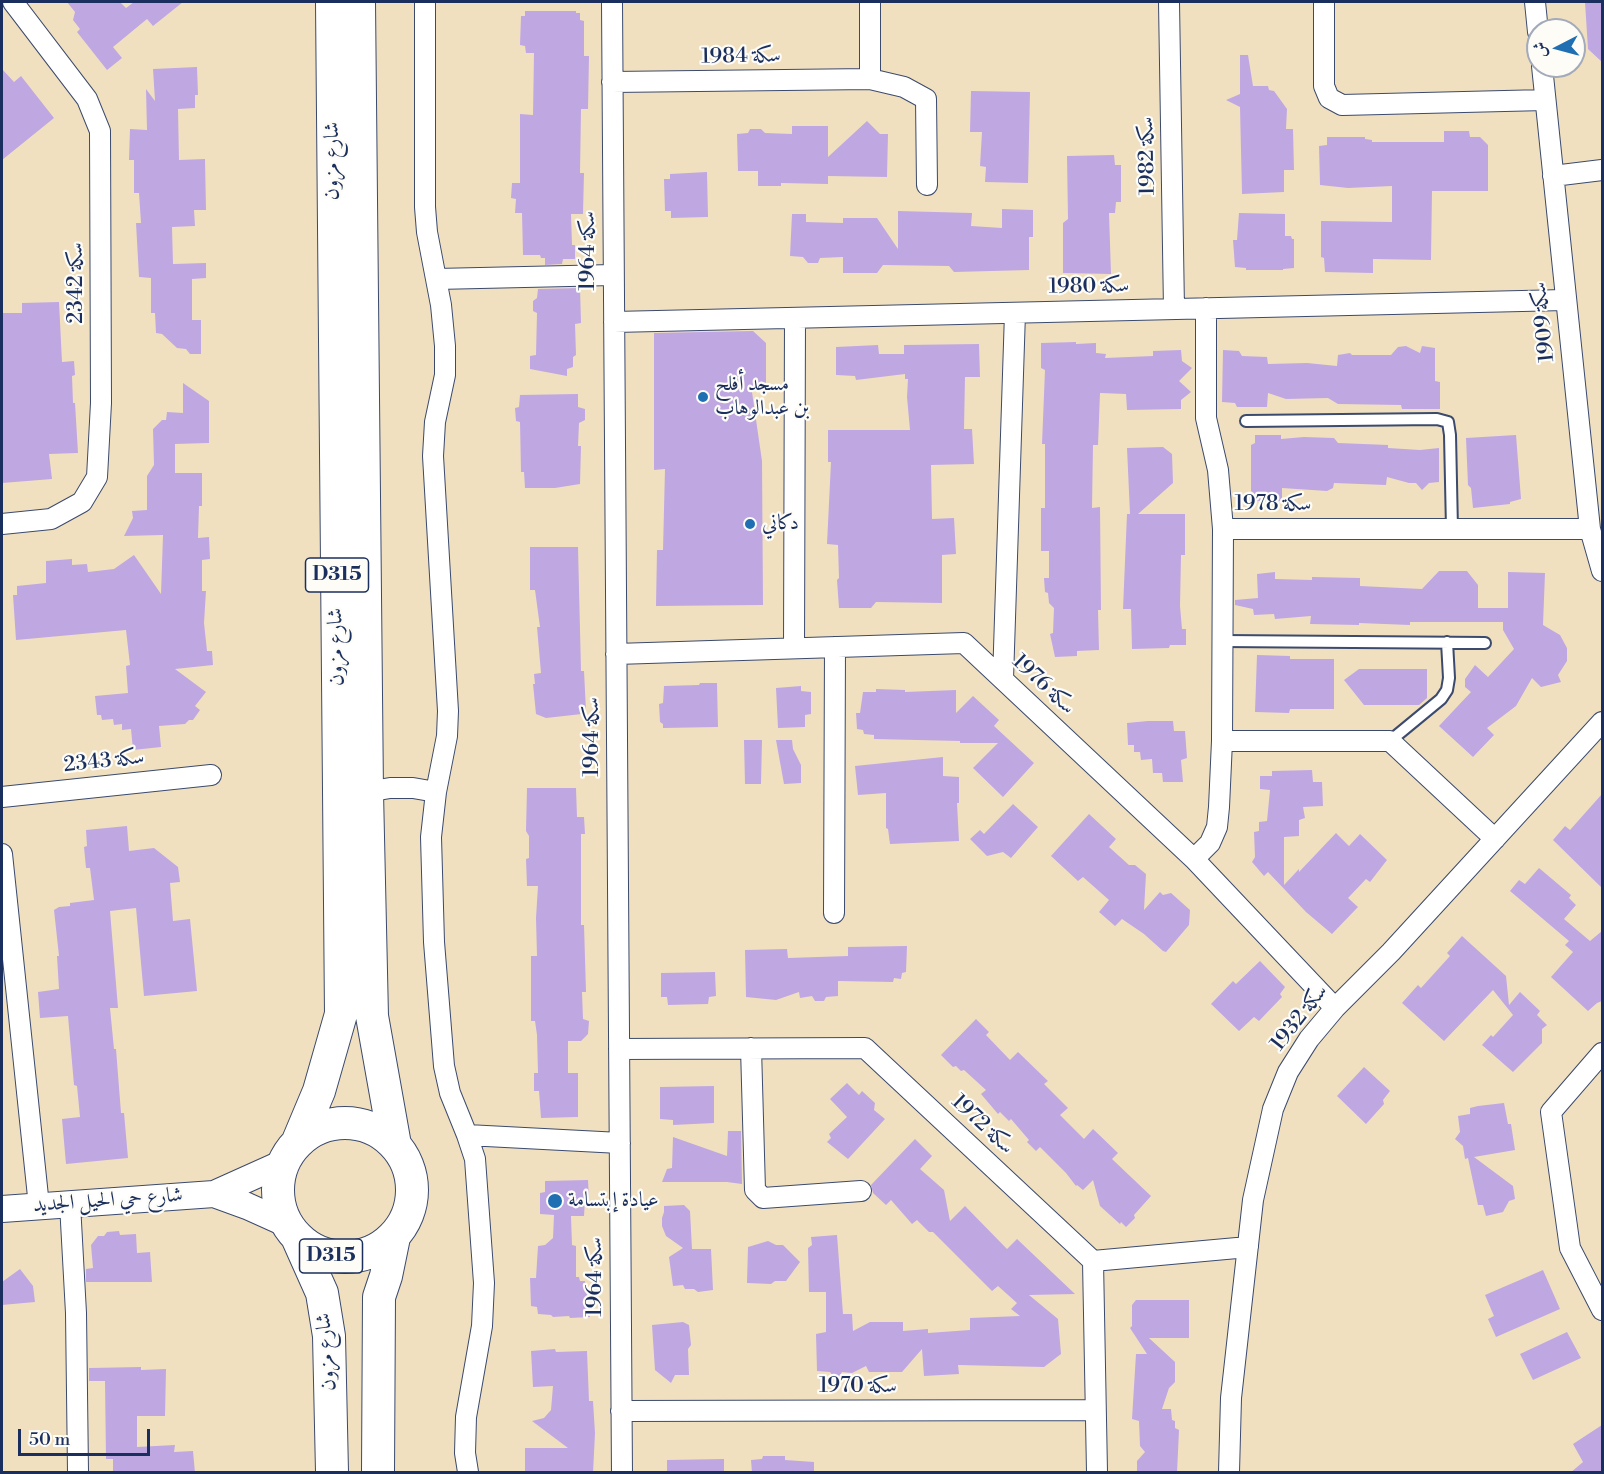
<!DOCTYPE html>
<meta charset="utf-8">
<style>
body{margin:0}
#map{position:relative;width:1604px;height:1474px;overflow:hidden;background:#f0e0c0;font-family:"Libre Bodoni",Amiri,serif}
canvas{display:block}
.frame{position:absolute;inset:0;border:3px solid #1b2f5e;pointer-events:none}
.north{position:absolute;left:1526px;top:18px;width:60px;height:60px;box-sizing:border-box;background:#fdfcf7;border:2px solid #a3aaba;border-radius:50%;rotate:264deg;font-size:16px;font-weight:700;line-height:24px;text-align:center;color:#1b2f5e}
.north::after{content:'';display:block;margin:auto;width:21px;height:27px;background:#1f6fb2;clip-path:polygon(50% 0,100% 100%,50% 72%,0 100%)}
.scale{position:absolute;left:18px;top:1429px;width:132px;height:27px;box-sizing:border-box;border:3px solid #1b2f5e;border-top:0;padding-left:8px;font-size:18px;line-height:21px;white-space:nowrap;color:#1b2f5e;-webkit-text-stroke:4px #fdfcf7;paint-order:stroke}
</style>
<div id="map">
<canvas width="1604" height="1474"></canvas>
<div class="frame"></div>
<div class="north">ش</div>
<div class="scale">50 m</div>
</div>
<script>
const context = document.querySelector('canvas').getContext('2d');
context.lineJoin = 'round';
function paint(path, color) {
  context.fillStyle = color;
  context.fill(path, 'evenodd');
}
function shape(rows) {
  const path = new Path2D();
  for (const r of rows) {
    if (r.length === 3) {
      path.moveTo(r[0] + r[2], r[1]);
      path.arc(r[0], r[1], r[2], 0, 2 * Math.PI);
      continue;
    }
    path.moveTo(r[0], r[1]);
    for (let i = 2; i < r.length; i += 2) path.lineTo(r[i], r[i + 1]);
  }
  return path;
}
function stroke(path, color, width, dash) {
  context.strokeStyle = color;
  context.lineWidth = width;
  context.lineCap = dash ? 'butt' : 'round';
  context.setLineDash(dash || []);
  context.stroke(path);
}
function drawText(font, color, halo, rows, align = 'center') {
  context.font = font + ' "Libre Bodoni",Amiri,serif';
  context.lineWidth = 4.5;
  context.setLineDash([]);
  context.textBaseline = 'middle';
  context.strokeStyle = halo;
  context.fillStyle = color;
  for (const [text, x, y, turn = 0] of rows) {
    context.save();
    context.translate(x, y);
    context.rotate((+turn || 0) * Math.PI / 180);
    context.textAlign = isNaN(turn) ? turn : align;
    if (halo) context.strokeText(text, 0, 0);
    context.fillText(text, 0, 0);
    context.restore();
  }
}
paint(shape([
 [67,2,120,2,126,8,134,2,183,2,153,26,147,19,113,47,122,58,107,70,77,32,80,29,73,20,75,12],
 [1585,2,1602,2,1602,62,1588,49],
 [525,11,576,11,576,13,580,13,580,20,584,21,584,56,589,56,588,109,581,109,580,173,584,173,583,214,571,214,572,245,575,245,575,259,563,259,562,264,545,265,545,258,541,258,540,255,523,255,522,213,515,213,516,199,511,198,512,183,520,183,520,114,533,115,534,53,526,53,525,46,520,45,521,16,525,16],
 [1240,55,1248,55,1253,86,1268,86,1269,90,1274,91,1287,109,1286,129,1293,129,1294,170,1284,170,1284,192,1242,194,1240,107,1226,100,1240,94],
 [197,67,198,95,195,95,195,108,178,109,179,160,205,159,206,210,194,210,195,226,172,227,173,264,206,263,206,278,192,279,192,320,201,320,201,354,190,354,186,349,177,348,162,334,156,333,155,313,151,313,151,278,139,277,136,223,141,223,139,193,134,193,134,160,129,160,130,129,147,130,146,89,155,101,153,69],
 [2,69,14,82,21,76,54,118,2,160],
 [971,91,1030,92,1028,183,985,182,986,167,980,166,982,132,970,132],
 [867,121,880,134,888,134,887,177,828,176,828,184,781,183,781,186,758,186,758,171,738,171,737,134,748,133,750,129,761,129,765,133,792,134,792,126,828,126,828,157],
 [1444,131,1469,131,1470,137,1480,137,1488,145,1488,191,1432,191,1431,260,1373,259,1373,273,1325,272,1324,258,1321,257,1321,221,1392,222,1392,186,1348,188,1320,185,1319,146,1327,145,1327,137,1365,137,1365,139,1372,140,1372,142,1444,142],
 [1114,155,1115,165,1121,165,1121,202,1116,202,1115,213,1109,213,1111,274,1063,273,1063,223,1068,219,1067,156],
 [707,172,708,217,671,218,671,211,665,211,664,179,670,179,670,174],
 [1002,209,1033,210,1033,237,1029,237,1029,270,954,272,949,266,883,265,877,273,843,273,843,257,820,258,818,263,808,263,803,257,790,256,792,214,806,214,806,222,843,223,843,218,877,218,898,249,898,211,972,213,971,226,1002,228],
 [1239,213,1285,214,1285,236,1291,236,1292,239,1294,239,1294,268,1283,269,1283,270,1246,270,1246,268,1235,267,1233,240,1237,240],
 [580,288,581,323,575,324,576,355,573,357,573,367,567,369,567,376,530,369,530,356,536,355,537,313,533,311,533,301,537,298,538,289],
 [59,302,62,362,74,361,75,375,72,376,73,403,75,403,78,453,49,454,52,479,2,483,2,313,22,313,22,303],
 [753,331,766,343,766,387,752,392,762,461,763,605,656,606,657,550,663,550,665,469,654,470,654,333],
 [1076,342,1076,344,1096,343,1096,353,1106,354,1105,358,1153,356,1153,351,1181,350,1182,361,1192,368,1179,381,1191,392,1181,400,1181,409,1127,410,1126,394,1100,393,1098,445,1093,445,1092,508,1100,507,1101,610,1098,610,1099,650,1077,651,1077,656,1055,657,1050,634,1053,633,1054,608,1049,603,1048,593,1045,592,1044,578,1049,578,1049,551,1041,551,1041,508,1045,508,1045,444,1042,444,1045,370,1041,368,1041,343],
 [979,344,980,377,965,377,964,429,972,429,974,464,931,465,932,519,954,518,956,554,942,555,942,603,876,602,871,608,839,608,837,580,839,578,838,545,827,544,831,462,828,462,828,430,910,430,907,397,908,379,905,379,905,374,856,380,855,376,836,375,836,347,878,345,879,354,904,354,904,345],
 [1406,346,1420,353,1422,346,1435,348,1435,381,1440,382,1440,409,1402,409,1401,405,1338,404,1328,398,1286,399,1268,393,1267,407,1237,407,1235,403,1222,402,1223,350,1239,351,1242,356,1267,357,1268,364,1307,363,1337,366,1338,355,1350,353,1352,355,1391,355,1398,347],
 [183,383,209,401,209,443,175,444,175,473,202,473,202,506,199,506,198,538,209,537,210,559,202,560,202,591,206,591,204,623,207,651,212,651,213,665,175,669,206,692,195,706,200,710,193,720,189,720,185,724,159,726,161,747,133,750,131,729,122,730,122,724,114,725,113,719,102,720,101,715,97,715,95,696,128,693,126,666,130,665,126,630,16,640,13,595,17,595,17,586,46,583,46,561,72,559,72,565,87,564,88,572,114,569,134,555,161,594,163,535,124,536,133,518,132,511,147,510,147,476,154,465,153,429,162,420,166,420,167,412,183,413],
 [578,394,578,407,585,409,585,420,579,423,578,446,581,446,580,484,555,488,525,488,524,472,521,472,520,422,516,421,515,408,519,407,520,395],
 [1255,435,1281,435,1281,439,1304,437,1334,438,1338,443,1388,445,1388,448,1420,450,1439,448,1439,482,1429,483,1422,490,1416,483,1409,483,1387,477,1386,485,1334,483,1333,488,1327,491,1282,488,1282,501,1255,501,1254,493,1251,491,1251,445,1255,443],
 [1516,435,1521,499,1510,502,1510,504,1473,508,1471,488,1468,485,1466,438],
 [1163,447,1172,454,1173,483,1138,514,1185,514,1185,555,1181,555,1180,606,1182,629,1186,629,1186,645,1170,645,1169,648,1132,649,1131,609,1123,609,1127,514,1130,514,1127,448],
 [530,547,578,547,581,671,584,671,586,711,582,714,546,718,536,714,533,684,535,684,534,674,541,673,537,627,540,627,535,590,530,590],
 [1439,571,1467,571,1478,585,1478,608,1508,608,1508,572,1545,573,1543,625,1560,635,1567,648,1567,661,1558,675,1561,682,1541,687,1532,678,1516,706,1487,728,1494,735,1473,757,1439,726,1471,692,1465,687,1465,679,1475,665,1488,677,1514,649,1503,630,1503,622,1410,622,1410,625,1359,623,1359,625,1310,624,1311,616,1275,619,1274,614,1254,615,1253,609,1235,605,1235,600,1258,598,1257,574,1275,572,1275,579,1312,580,1312,577,1360,578,1360,586,1422,589],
 [1257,655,1290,656,1290,659,1334,659,1334,709,1290,709,1289,713,1255,712],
 [1359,669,1427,669,1427,698,1419,705,1364,705,1344,680],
 [700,683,717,683,718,727,663,728,663,724,660,722,659,704,663,703,664,686,699,685],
 [801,686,801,691,811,692,811,714,805,715,805,727,778,728,776,688],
 [876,689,905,690,905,692,956,690,956,713,973,696,999,720,994,726,1034,763,1003,797,973,768,998,743,960,743,960,741,874,739,874,735,864,734,863,730,857,729,856,713,860,713,863,692,876,692],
 [1148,721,1173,721,1174,731,1185,731,1187,758,1181,760,1183,782,1163,782,1162,773,1153,773,1152,759,1141,760,1140,752,1134,752,1134,745,1128,745,1127,723],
 [744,740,762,740,761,784,745,784],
 [776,740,792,740,793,749,801,765,801,783,784,784],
 [943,757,943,776,959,777,959,803,957,803,959,841,890,844,888,829,886,828,886,793,858,795,855,766],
 [1312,770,1313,782,1322,782,1323,806,1303,807,1305,818,1299,820,1299,836,1284,837,1284,885,1299,869,1299,872,1336,833,1349,846,1360,834,1387,860,1370,882,1366,879,1348,898,1358,907,1332,934,1306,912,1268,872,1264,876,1252,862,1255,857,1254,832,1259,831,1259,822,1267,821,1270,790,1260,789,1260,776,1272,776,1272,771],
 [527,788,576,788,577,817,584,817,585,834,581,834,581,925,584,925,586,992,582,992,583,1019,589,1021,588,1034,581,1041,568,1041,568,1073,578,1073,578,1117,541,1118,539,1091,534,1091,534,1073,538,1073,537,1035,535,1021,531,1021,531,956,537,956,536,918,538,886,527,886,526,859,529,858,529,836,526,831],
 [1602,794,1602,888,1553,840,1565,826,1570,830],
 [1013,804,1038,827,1011,858,1003,852,987,856,970,839,980,830,984,834],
 [1089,814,1116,839,1109,847,1129,865,1135,865,1146,874,1144,910,1160,892,1163,895,1171,893,1190,910,1189,925,1166,952,1163,951,1144,934,1122,919,1115,926,1099,912,1109,900,1083,877,1078,881,1051,856],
 [127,826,129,851,154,848,178,867,180,882,170,883,173,921,190,919,197,991,144,996,136,908,110,911,118,1008,110,1008,114,1049,116,1049,121,1113,124,1113,128,1158,66,1164,62,1119,80,1117,77,1086,74,1085,68,1016,40,1018,38,992,59,989,57,956,59,956,54,910,59,907,70,906,70,903,94,900,90,868,86,868,84,847,87,846,86,830],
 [1539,868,1571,895,1569,898,1576,905,1564,919,1590,941,1602,931,1602,1001,1597,1003,1588,1011,1551,977,1573,952,1565,945,1569,941,1510,891,1519,880,1525,884],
 [1462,936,1506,976,1509,1005,1520,992,1540,1011,1537,1015,1547,1025,1542,1029,1542,1043,1513,1072,1482,1045,1491,1035,1493,1037,1513,1015,1493,990,1444,1041,1402,1003,1418,985,1421,988,1450,956,1447,953],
 [907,946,906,972,902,973,901,979,894,978,893,982,838,981,838,996,826,997,824,1001,815,1001,812,996,800,998,799,992,776,1000,746,997,745,950,787,949,788,958,848,956,848,947],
 [1260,961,1285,987,1280,994,1282,997,1259,1021,1254,1017,1239,1031,1211,1004,1233,981,1236,984],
 [715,972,716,996,709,997,708,1004,668,1005,667,997,661,997,661,973],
 [976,1019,989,1032,986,1035,1010,1060,1018,1052,1048,1081,1044,1084,1068,1108,1060,1115,1084,1139,1093,1129,1118,1153,1112,1159,1151,1196,1134,1215,1135,1218,1126,1227,1121,1222,1120,1224,1100,1206,1093,1180,1083,1190,1077,1185,1076,1186,1066,1173,1040,1147,1036,1151,1027,1142,1029,1140,1011,1119,1009,1121,1000,1112,998,1114,981,1094,986,1090,964,1070,961,1071,956,1066,953,1067,941,1055],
 [1364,1067,1390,1091,1383,1100,1384,1104,1366,1124,1337,1096],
 [847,1083,859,1095,862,1091,875,1103,874,1110,885,1119,848,1159,827,1142,831,1138,829,1134,847,1117,830,1099],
 [714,1086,714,1123,673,1125,673,1120,660,1119,660,1087],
 [1504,1103,1508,1124,1511,1124,1515,1150,1474,1157,1513,1186,1515,1199,1509,1201,1503,1212,1486,1216,1483,1205,1478,1205,1468,1158,1465,1159,1463,1146,1455,1139,1460,1132,1458,1116,1470,1114,1470,1108,1478,1106],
 [728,1131,741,1131,742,1184,727,1182,662,1182,667,1169,672,1168,673,1137,727,1156],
 [915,1139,932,1156,920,1169,944,1190,950,1221,965,1206,1007,1249,1017,1239,1075,1294,1029,1295,1058,1319,1061,1354,1044,1367,958,1365,959,1374,924,1376,922,1349,902,1372,869,1372,866,1366,852,1373,842,1372,837,1381,830,1372,817,1371,816,1334,826,1332,826,1292,809,1292,808,1248,812,1245,811,1237,837,1235,843,1314,852,1314,853,1331,870,1322,903,1322,903,1331,928,1329,928,1333,970,1330,970,1318,1020,1316,1011,1309,1017,1303,998,1286,992,1291,933,1232,929,1232,917,1220,912,1224,891,1200,886,1205,873,1193,871,1185],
 [588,1180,589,1199,585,1200,584,1216,571,1216,572,1245,576,1246,576,1277,579,1277,580,1281,585,1281,590,1317,570,1318,569,1316,553,1317,551,1315,538,1314,537,1307,531,1306,530,1278,536,1278,538,1246,545,1245,553,1238,554,1215,540,1214,540,1193,545,1192,545,1181],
 [684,1205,690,1211,692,1249,711,1249,713,1290,698,1292,694,1289,685,1289,683,1285,673,1286,669,1257,683,1248,666,1236,662,1226,662,1218,664,1212,664,1206],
 [119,1231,120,1235,136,1234,137,1253,150,1252,152,1282,86,1282,86,1269,93,1268,91,1245,98,1236,104,1236,107,1232],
 [768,1241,776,1245,783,1245,800,1262,786,1281,775,1281,771,1284,747,1283,748,1247],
 [20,1269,33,1286,35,1302,2,1305,2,1282],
 [1543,1270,1560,1309,1496,1337,1488,1319,1494,1316,1485,1295],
 [1136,1300,1189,1300,1189,1338,1149,1338,1175,1362,1175,1382,1169,1388,1162,1409,1171,1409,1172,1420,1175,1421,1175,1428,1179,1430,1177,1473,1137,1473,1137,1461,1145,1452,1140,1446,1139,1421,1132,1419,1136,1354,1147,1354,1130,1328,1132,1326,1132,1305],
 [683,1322,689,1325,691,1345,688,1349,689,1375,675,1375,671,1383,655,1370,652,1325],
 [1567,1332,1581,1358,1533,1380,1520,1354],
 [555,1349,556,1352,587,1351,589,1401,593,1401,595,1433,593,1473,525,1473,525,1448,568,1448,532,1421,544,1418,551,1410,553,1386,533,1387,531,1351],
 [141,1367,141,1370,166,1369,165,1416,137,1416,137,1447,175,1445,174,1452,193,1451,195,1473,113,1473,113,1459,106,1459,105,1381,89,1381,89,1368],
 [1602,1425,1602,1473,1570,1473,1583,1462,1573,1444],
 [763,1456,785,1456,785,1460,814,1462,814,1473,752,1473,751,1460,762,1459],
 [724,1459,724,1473,667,1473,667,1460]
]), '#bfa7e2');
const service = shape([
 [1246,421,1437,419,1448,422,1450,435,1452,529],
 [1222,641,1485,643],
 [1390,741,1441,699,1447,690,1449,678,1447,642]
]);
const minor = shape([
 [425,2,425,207,427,232,441,305,445,346,445,375,435,422,433,456,448,711,447,736,436,792,431,837,434,942,444,1066,450,1093,467,1135,475,1159,484,1283,482,1326,466,1417,465,1453,468,1472],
 [612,2,622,1472],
 [1169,2,1174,309],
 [1324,2,1324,86,1329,98,1342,105,1545,100],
 [1535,2,1538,32],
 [1542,66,1590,529,1602,571],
 [870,79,870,2],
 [612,82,870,79,904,87,926,99,927,185],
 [1553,176,1602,170],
 [436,279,613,275],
 [1206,308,1206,418,1218,470,1223,529],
 [614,322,1565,300],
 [2,524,51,519,82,502,97,477,101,403,100,131,87,99,13,2],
 [794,648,795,318],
 [616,654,964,643,1194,859,1335,1008],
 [1003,679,1015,313],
 [1222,741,1390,741,1495,839],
 [367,792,390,788,413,788,436,792],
 [2,797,211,775],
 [2,854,39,1206],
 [1194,859,1210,843,1217,827,1219,807,1222,741,1223,529,1590,529],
 [834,913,835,647],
 [751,1048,755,1190,763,1198,861,1191],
 [619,1049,865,1048,1093,1261,1097,1472],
 [1602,1053,1551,1112,1570,1248,1602,1310],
 [467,1135,620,1143],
 [70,1204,76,1313,78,1472],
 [1093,1261,1248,1247],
 [621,1411,1095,1410],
 [1229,1472,1231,1398,1253,1200,1273,1109,1288,1072,1309,1039,1335,1008,1391,952,1602,722]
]);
const tertiary = shape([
 [214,1194,247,1206,287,1224],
 [2,1209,214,1194,283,1163]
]);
const primary = shape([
 [359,2,367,792,372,1016,395,1145],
 [345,1190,67],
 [298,1141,319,1091,341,1014,332,2],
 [297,1237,322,1293,329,1336,332,1472],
 [378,1472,379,1297,386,1276,394,1237]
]);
stroke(service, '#3b4a6d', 14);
stroke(minor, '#3b4a6d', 22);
stroke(tertiary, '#3b4a6d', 28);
stroke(primary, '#3b4a6d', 34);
stroke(service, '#fff', 10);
stroke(minor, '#fff', 20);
stroke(tertiary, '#fff', 26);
stroke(primary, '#fff', 32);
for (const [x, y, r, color] of [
 [703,397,6,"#1f6fb2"],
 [750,524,6,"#1f6fb2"],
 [555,1201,8,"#1f6fb2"]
]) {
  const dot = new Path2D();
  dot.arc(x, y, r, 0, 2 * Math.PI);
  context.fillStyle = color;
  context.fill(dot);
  stroke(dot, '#fdfcf7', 2);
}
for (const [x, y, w] of [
 [337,575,63],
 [331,1256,63]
]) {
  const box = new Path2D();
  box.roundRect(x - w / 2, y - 17, w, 34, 4.5);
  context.fillStyle = '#fdfcf7';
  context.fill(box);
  stroke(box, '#1b2f5e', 1.5);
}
drawText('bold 20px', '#1b2f5e', null, [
 ["D315",337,575],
 ["D315",331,1256]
]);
drawText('21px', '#1b2f5e', '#fdfcf7', [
 ["سكة 1984",741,57,-1],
 ["سكة 1982",1148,156,-91],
 ["شارع مزون",333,161,-90],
 ["سكة 1964",589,251,-90],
 ["سكة 2342",77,283,-90],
 ["سكة 1980",1089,287,-1],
 ["سكة 1909",1544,322,-96],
 ["سكة 1978",1273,505],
 ["شارع مزون",337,647,-91],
 ["سكة 1976",1043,685,43],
 ["سكة 1964",593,737,-90],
 ["سكة 2343",104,762,-6],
 ["سكة 1932",1300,1018,-52],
 ["سكة 1972",982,1125,43],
 ["شارع حي الحيل الجديد",108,1201,-4],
 ["سكة 1964",596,1277,-90],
 ["شارع مزون",327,1352,-94],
 ["سكة 1970",858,1387]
]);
drawText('21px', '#1b2f5e', '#fdfcf7', [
 ["مسجد أفلح",715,385],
 ["بن عبدالوهاب",715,409],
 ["دكاني",762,524],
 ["عيادة إبتسامة",568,1201]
], 'left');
</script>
